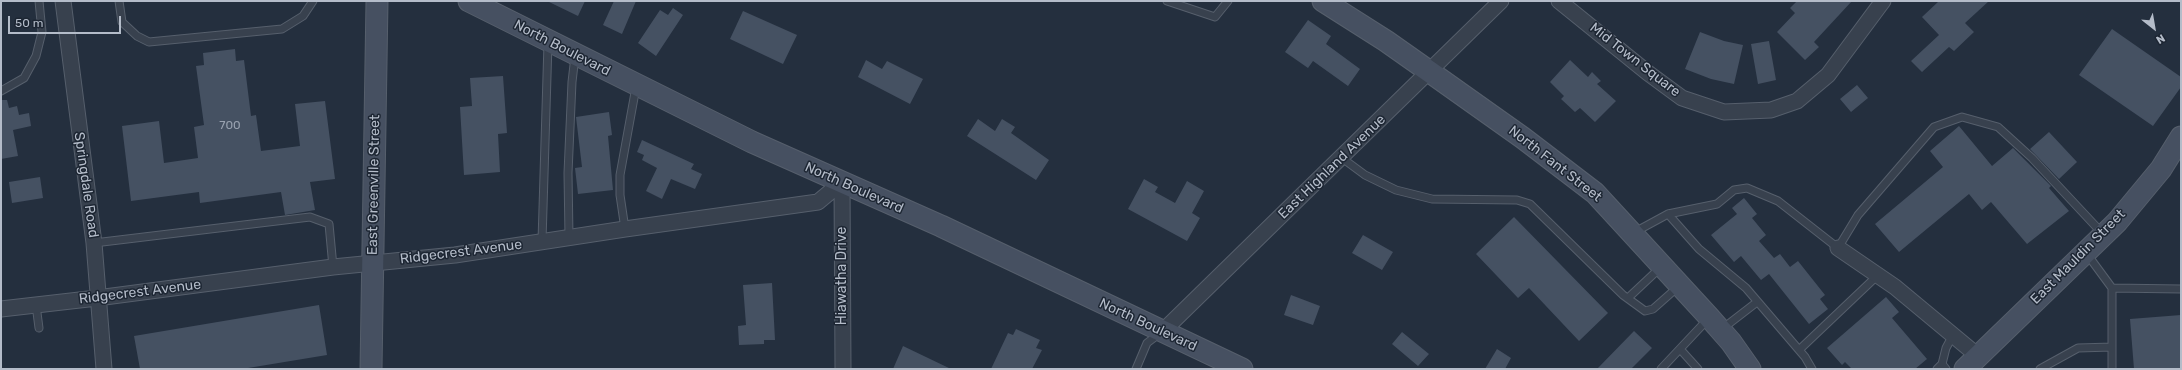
<!DOCTYPE html>
<style>
body{margin:0}
#map{position:relative;width:2182px;height:370px;overflow:hidden;background:#242f3e;font-family:Rubik,sans-serif}
canvas{display:block}
.frame{position:absolute;inset:0;border:2px solid #b4bcc9;pointer-events:none}
.north{position:absolute;left:2134px;top:8px;width:40px;height:40px;-webkit-text-stroke:3px #1d2633;paint-order:stroke;rotate:149deg;font-size:11px;font-weight:700;line-height:16px;text-align:center;color:#b4bcc9}
.north::after{content:'';display:block;margin:auto;width:14px;height:18px;background:#b4bcc9;clip-path:polygon(50% 0,100% 100%,50% 72%,0 100%)}
.scale{position:absolute;left:8px;top:16px;width:113px;height:18px;box-sizing:border-box;border:2px solid #b4bcc9;border-top:0;padding-left:5px;font-size:12px;line-height:14px;white-space:nowrap;color:#b4bcc9;-webkit-text-stroke:3px #1d2633;paint-order:stroke}
</style>
<div id="map">
<canvas width="2182" height="370"></canvas>
<div class="frame"></div>
<div class="north">N</div>
<div class="scale">50 m</div>
</div>
<script>
const context = document.querySelector('canvas').getContext('2d');
context.lineJoin = 'round';
function paint(path, color) {
  context.fillStyle = color;
  context.fill(path, 'evenodd');
}
function shape(rows) {
  const path = new Path2D();
  for (const r of rows) {
    path.moveTo(r[0], r[1]);
    for (let i = 2; i < r.length; i += 2) path.lineTo(r[i], r[i + 1]);
  }
  return path;
}
function stroke(path, color, width, dash) {
  context.strokeStyle = color;
  context.lineWidth = width;
  context.lineCap = dash ? 'butt' : 'round';
  context.setLineDash(dash || []);
  context.stroke(path);
}
function drawText(font, color, halo, rows, align = 'center') {
  context.font = font + ' Rubik,sans-serif';
  context.lineWidth = 3;
  context.setLineDash([]);
  context.textBaseline = 'middle';
  context.strokeStyle = halo;
  context.fillStyle = color;
  for (const [text, x, y, turn = 0] of rows) {
    context.save();
    context.translate(x, y);
    context.rotate((+turn || 0) * Math.PI / 180);
    context.textAlign = isNaN(turn) ? turn : align;
    if (halo) context.strokeText(text, 0, 0);
    context.fillText(text, 0, 0);
    context.restore();
  }
}
paint(shape([
 [547,1,585,1,578,16],
 [614,1,636,1,622,34,603,25],
 [1797,1,1852,1,1814,42,1819,47,1805,60,1777,32,1795,13,1790,8],
 [1939,1,1989,1,1965,23,1974,32,1954,51,1949,47,1922,72,1911,61,1939,35,1922,17],
 [673,8,683,15,656,56,638,43,660,10,668,15],
 [743,11,797,35,783,64,730,39],
 [1308,20,1331,36,1326,44,1360,69,1348,86,1313,61,1308,68,1285,52],
 [2112,29,2181,77,2181,87,2153,126,2079,75],
 [1700,32,1724,41,1743,45,1734,84,1711,79,1685,69],
 [1769,41,1776,80,1758,84,1751,44],
 [235,49,236,61,244,60,251,116,256,115,261,151,300,146,295,104,325,101,335,179,310,182,315,210,285,215,281,192,200,203,199,192,131,201,122,126,159,121,164,163,198,158,194,127,204,125,196,66,204,65,203,53],
 [866,60,882,69,887,61,923,79,910,104,858,77],
 [1570,60,1588,77,1592,72,1601,81,1597,84,1616,101,1595,122,1580,108,1575,112,1561,99,1564,96,1550,82],
 [503,76,507,133,498,134,500,172,464,175,460,107,472,106,470,78],
 [1857,85,1868,98,1851,112,1840,99],
 [1,100,7,100,9,108,17,106,19,115,29,113,31,126,13,130,18,156,1,159],
 [609,112,612,135,608,136,613,190,578,194,575,168,582,167,576,117],
 [978,119,995,131,1002,119,1015,127,1011,133,1049,160,1036,180,967,136],
 [1959,126,1992,166,2013,148,2051,186,2049,188,2069,211,2027,244,1991,202,1982,210,1969,194,1899,252,1875,224,1943,167,1930,151],
 [2049,132,2077,162,2059,179,2030,149],
 [642,140,694,164,691,169,702,174,695,189,671,179,662,199,646,191,657,168,642,160,644,155,637,152],
 [40,177,43,198,12,203,9,182],
 [1144,179,1158,187,1155,192,1175,203,1187,181,1204,191,1192,213,1200,218,1187,241,1128,209],
 [1744,198,1757,214,1752,218,1766,235,1759,241,1774,258,1780,254,1790,267,1798,261,1825,295,1820,299,1828,309,1809,324,1769,274,1761,280,1741,256,1734,262,1711,235,1737,214,1732,208],
 [1514,217,1608,313,1579,341,1529,288,1518,298,1476,254],
 [1363,235,1393,252,1382,270,1352,253],
 [772,283,775,340,764,340,764,344,739,345,738,326,746,325,743,285],
 [1291,295,1320,306,1313,325,1284,315],
 [1886,297,1899,312,1892,318,1927,359,1915,369,1852,369,1845,362,1842,365,1827,348],
 [319,305,327,355,242,369,140,369,134,336],
 [2181,315,2181,369,2134,369,2130,319],
 [1016,329,1040,340,1036,348,1042,350,1032,369,991,369,1008,333,1013,335],
 [1634,331,1652,348,1631,369,1597,369],
 [1402,332,1429,354,1418,366,1392,344],
 [903,346,951,369,893,369],
 [1497,349,1511,358,1505,369,1485,369]
]), '#455162');
const lane = shape([
 [119,1,122,22,137,36,149,42,282,29,303,16,313,1],
 [1167,1,1215,17,1228,1],
 [1,91,24,78,36,56,42,32,39,1],
 [1342,158,1365,175,1396,190,1432,199,1517,200,1530,204,1623,295,1645,311,1653,309,1679,286],
 [625,229,620,195,620,175,636,87],
 [1633,233,1668,214],
 [569,237,568,173,572,82,575,56],
 [542,241,548,43],
 [94,243,310,217,329,224,333,267],
 [2087,254,2112,288,2181,289],
 [1628,298,1661,267],
 [36,305,39,328],
 [1722,329,1757,302],
 [1680,349,1698,369],
 [1799,350,1878,275],
 [1942,364,1946,348,1953,335],
 [1136,369,1147,343,1159,334],
 [1661,369,1708,319],
 [1812,369,1805,357,1746,288,1699,249,1668,214,1717,204,1734,190,1747,188,1778,201,1838,248,1858,215,1934,127,1962,117,1998,127,2032,158,2102,233],
 [1937,369,1942,364,1946,369],
 [2040,369,2078,348,2112,347],
 [2112,369,2112,288]
]);
const street = shape([
 [63,1,94,243,104,369],
 [1559,1,1648,73,1682,98,1724,112,1771,110,1797,101,1828,75,1883,1],
 [842,182,843,369],
 [1838,248,1895,287,1978,356],
 [1,309,97,298,333,267,455,255,625,229,818,202,842,182],
 [1162,332,1501,1]
]);
const secondary = shape([
 [469,1,752,142,941,226,1242,369],
 [1323,1,1386,41,1430,72,1523,138,1595,193,1709,317,1731,342,1750,369],
 [371,369,377,1],
 [1965,369,2117,222,2161,169,2181,137]
]);
stroke(lane, '#565f6c', 9);
stroke(street, '#565f6c', 17);
stroke(secondary, '#565f6c', 23);
stroke(lane, '#38414e', 7);
stroke(street, '#38414e', 15);
stroke(secondary, '#465061', 21);
drawText('12px', '#98a1af', null, [
 ["700",230,126]
]);
drawText('14px', '#b4bcc9', '#1d2633', [
 ["North Boulevard",562,48,27],
 ["Mid Town Square",1635,60,38],
 ["North Fant Street",1555,164,38],
 ["East Highland Avenue",1332,167,-44],
 ["Springdale Road",86,185,82],
 ["East Greenville Street",374,185,-89],
 ["North Boulevard",854,188,24],
 ["Ridgecrest Avenue",461,252,-7],
 ["East Mauldin Street",2078,257,-45],
 ["Hiawatha Drive",842,276,-90],
 ["Ridgecrest Avenue",140,292,-7],
 ["North Boulevard",1148,325,25]
]);
</script>
